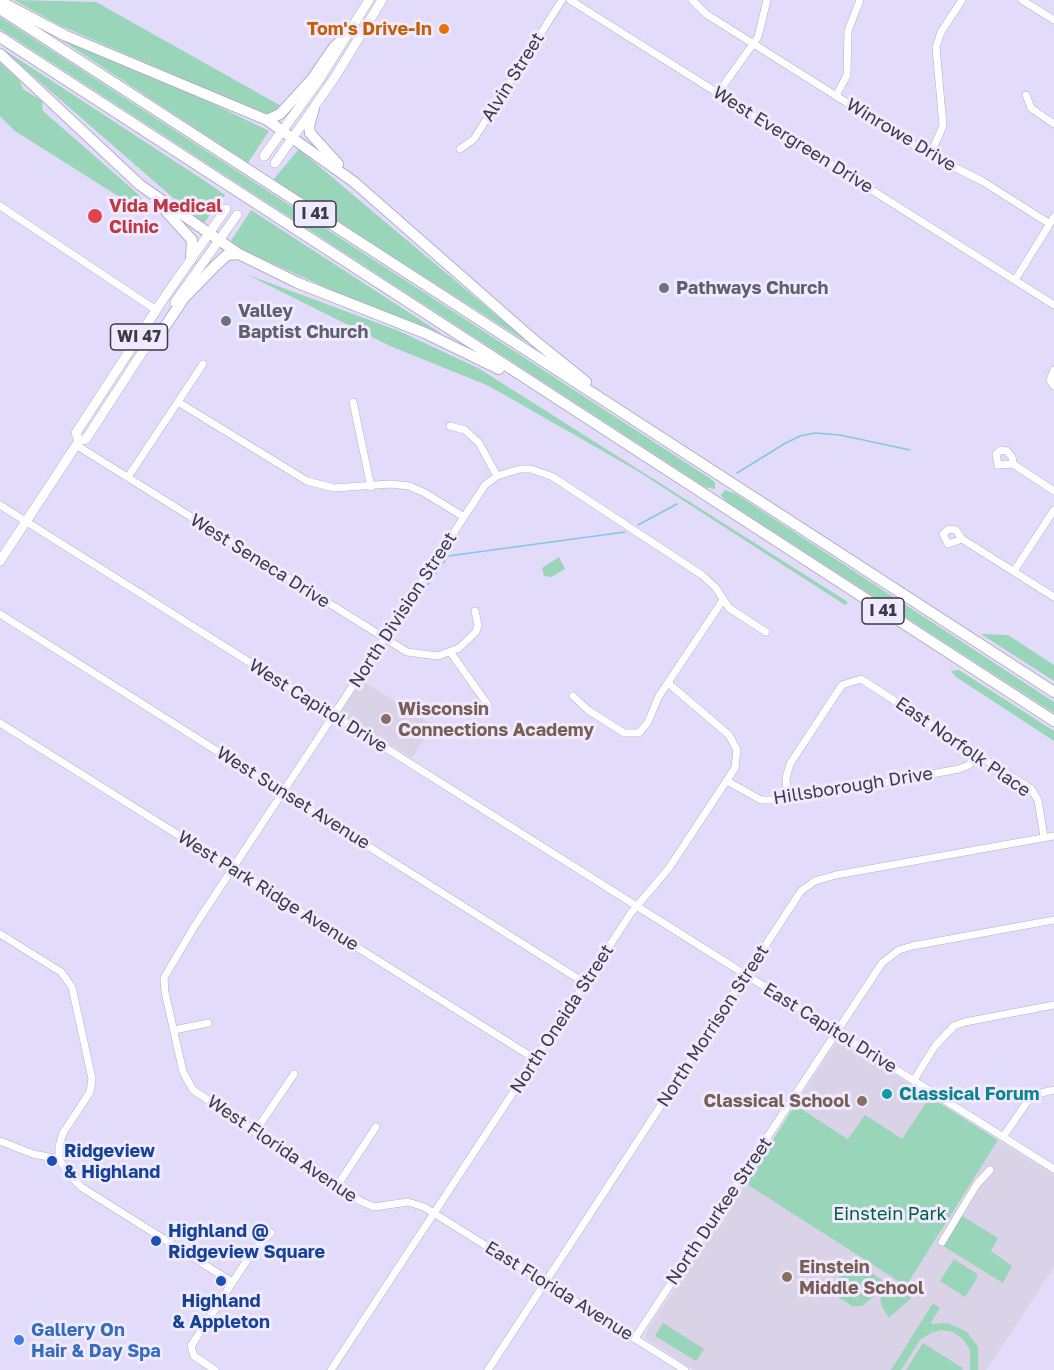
<!DOCTYPE html>
<style>
body{margin:0}
canvas{display:block;background:#e3dbfa}
</style>
<canvas width="1054" height="1370"></canvas>
<script>
const context = document.querySelector('canvas').getContext('2d');
context.lineJoin = 'round';
function paint(path, color) {
  context.fillStyle = color;
  context.fill(path, 'evenodd');
}
function shape(rows) {
  const path = new Path2D();
  for (const r of rows) {
    path.moveTo(r[0], r[1]);
    for (let i = 2; i < r.length; i += 2) path.lineTo(r[i], r[i + 1]);
  }
  return path;
}
function stroke(path, color, width, dash) {
  context.strokeStyle = color;
  context.lineWidth = width;
  context.lineCap = dash ? 'butt' : 'round';
  context.setLineDash(dash || []);
  context.stroke(path);
}
function drawText(font, color, halo, rows, align = 'center') {
  context.font = font + ' "Golos Text",sans-serif';
  context.lineWidth = 6;
  context.setLineDash([]);
  context.textBaseline = 'middle';
  context.strokeStyle = halo;
  context.fillStyle = color;
  for (const [text, x, y, turn = 0] of rows) {
    context.save();
    context.translate(x, y);
    context.rotate((+turn || 0) * Math.PI / 180);
    context.textAlign = isNaN(turn) ? turn : align;
    if (halo) context.strokeText(text, 0, 0);
    context.fillText(text, 0, 0);
    context.restore();
  }
}
paint(shape([
 [361,680,433,725,412,758,340,713],
 [839,1041,930,1097,887,1163,795,1105,835,1044],
 [998,1140,1054,1175,1054,1267,986,1370,694,1370,645,1338,646,1332,745,1183,906,1286]
]), '#dad2e7');
paint(shape([
 [14,0,96,2,283,107,266,115,59,25],
 [0,17,711,479,715,483,715,489,705,487,0,29],
 [60,39,180,88,269,131,248,163],
 [0,47,205,181,225,195,203,224],
 [0,63,20,81,23,89,42,101,43,111,138,194,145,205,145,213,15,131,0,116],
 [299,149,359,200,533,346,273,180],
 [251,210,442,334,340,294,236,247,231,241],
 [248,275,399,331,478,368,848,602,845,605,636,470,489,386,390,346],
 [725,490,736,494,1054,702,1054,713,726,501,721,495],
 [559,557,565,569,551,577,544,576,542,568],
 [981,634,1008,635,1054,665,1054,681],
 [959,670,1054,731,1054,741,956,677,951,671],
 [930,1097,998,1140,906,1286,745,1183,795,1105,848,1139,865,1115,902,1139],
 [957,1213,998,1238,991,1251,1012,1266,1003,1283,938,1243],
 [954,1259,977,1274,977,1278,965,1297,940,1281],
 [852,1260,885,1282,883,1285,916,1294,889,1318,881,1305,880,1291,862,1306,852,1306,830,1292,849,1261],
 [933,1303,940,1308,930,1324,948,1323,967,1332,978,1347,978,1370,970,1370,970,1350,963,1339,953,1332,941,1330,931,1333,920,1340,901,1370,891,1370],
 [663,1323,704,1349,696,1361,655,1336],
 [923,1343,963,1368,962,1370,906,1370]
]), '#99d5b8');
stroke(shape([
 [737,473,784,444,800,436,815,433,840,435,910,450],
 [638,525,677,504],
 [391,637,448,556,625,532]
]), '#81c8e4', 1.5);
const minor = shape([
 [570,0,1054,305],
 [692,0,706,14,930,155,982,181,1050,224],
 [1022,0,1054,20],
 [718,93,758,37,767,0],
 [1026,95,1031,108,1054,124],
 [836,96,847,75,848,31,860,0],
 [460,149,474,139,562,0],
 [930,155,943,126,936,47,941,32,962,0],
 [0,206,156,310],
 [1015,280,1054,217],
 [1054,370,1050,380,1054,386],
 [178,402,307,481,334,488,390,484,409,486,425,493,464,517],
 [353,402,371,487],
 [450,426,465,430,479,443,497,476],
 [76,445,407,652,438,656,459,648,476,632,478,625,475,611],
 [1013,464,1012,457,1007,451,1001,450,996,454,998,465,1013,464,1054,491],
 [128,477,203,364],
 [0,505,1054,1169],
 [962,539,948,544,943,534,949,529,956,530,962,539,1054,597],
 [1014,571,1054,510],
 [0,614,585,983],
 [451,653,488,705],
 [573,696,588,710,624,733,639,733,648,722,659,696,723,600],
 [0,723,535,1059],
 [727,781,761,800,787,800,959,769,969,765,977,753],
 [787,800,786,778,790,764,842,685,861,679,1031,789,1038,800,1044,837],
 [0,934,61,972,72,987,92,1079,90,1092,63,1133,59,1146,59,1159,68,1173,81,1187,232,1282],
 [174,1030,208,1023],
 [914,1080,935,1046,954,1026,965,1022,1054,1005],
 [255,1132,294,1074],
 [1003,1137,1027,1102,1041,1093,1054,1090],
 [0,1141,33,1154,59,1159],
 [337,1186,376,1127],
 [942,1242,977,1184,990,1170],
 [635,1338,882,963,899,950,912,946,1054,920],
 [215,1370,194,1356,191,1346,253,1251,271,1233],
 [331,1370,631,913,669,868,735,768,737,750,729,735,668,683],
 [488,1370,801,891,815,881,836,875,1054,836],
 [685,1370,424,1207,408,1202,374,1207,360,1201,193,1090,183,1072,165,992,164,978,194,927,464,517,485,485,497,476,520,469,531,469,553,477,702,575,716,588,729,608,766,632]
]);
const major = shape([
 [264,156,319,80,369,0],
 [275,163,335,77,382,0],
 [175,302,237,215],
 [79,441,76,433,162,301,226,209],
 [0,561,79,441,86,439,156,331]
]);
const highway = shape([
 [0,1,64,35,267,120,354,182,535,341,586,382],
 [0,9,1054,692],
 [0,37,1054,721],
 [0,54,140,185,239,254,298,283,425,333,499,369],
 [314,108,309,126,310,133,338,164],
 [267,120,280,114,312,79,334,47,349,33],
 [163,208,192,240,191,259],
 [153,337,162,331,184,298,215,266,227,255,239,254]
]);
stroke(minor, '#b7aecc', 8);
stroke(major, '#b7aecc', 10);
stroke(highway, '#b7aecc', 12);
stroke(minor, '#fff', 7);
stroke(major, '#fff', 9);
stroke(highway, '#fff', 10);
for (const [x, y, r, color] of [
 [444,29,6,"#e8710a"],
 [95,216,8,"#e0444e"],
 [664,288,6,"#6b7280"],
 [226,321,6,"#6b7280"],
 [386,719,6,"#8d6e63"],
 [887,1094,6,"#0f9aa8"],
 [862,1101,6,"#8d6e63"],
 [52,1161,6,"#1a4fb4"],
 [156,1241,6,"#1a4fb4"],
 [787,1277,6,"#8d6e63"],
 [221,1281,6,"#1a4fb4"],
 [19,1340,6,"#3f7fe0"]
]) {
  const dot = new Path2D();
  dot.arc(x, y, r, 0, 2 * Math.PI);
  context.fillStyle = color;
  context.fill(dot);
  stroke(dot, '#efeafd', 2);
}
for (const [x, y, w] of [
 [315,214,42],
 [139,337,57],
 [883,611,42]
]) {
  const box = new Path2D();
  box.roundRect(x - w / 2, y - 13, w, 26, 4.5);
  context.fillStyle = '#efeafd';
  context.fill(box);
  stroke(box, '#3d3945', 1.5);
}
drawText('bold 16px', '#3d3945', null, [
 ["I 41",315,214],
 ["WI 47",139,337],
 ["I 41",883,611]
]);
drawText('bold 18px', '#c56008', '#efeafd', [
 ["Tom's Drive-In",432,29]
], 'right');
drawText('18px', '#3d3945', '#efeafd', [
 ["Alvin Street",513,77,-58],
 ["Winrowe Drive",901,135,31],
 ["West Evergreen Drive",793,140,32],
 ["West Seneca Drive",260,561,32],
 ["North Division Street",403,610,-57],
 ["West Capitol Drive",318,706,32],
 ["East Norfolk Place",963,747,35],
 ["Hillsborough Drive",853,786,-9],
 ["West Sunset Avenue",293,798,32],
 ["West Park Ridge Avenue",268,891,32],
 ["North Oneida Street",562,1019,-57],
 ["North Morrison Street",713,1026,-57],
 ["East Capitol Drive",830,1028,32],
 ["West Florida Avenue",282,1149,34],
 ["North Durkee Street",719,1211,-56],
 ["East Florida Avenue",559,1291,32]
]);
drawText('bold 18px', '#be3a42', '#efeafd', [
 ["Vida Medical",109,206],
 ["Clinic",109,227]
], 'left');
drawText('bold 18px', '#5b616d', '#efeafd', [
 ["Pathways Church",676,288],
 ["Valley",238,311],
 ["Baptist Church",238,332]
], 'left');
drawText('bold 18px', '#785e54', '#efeafd', [
 ["Wisconsin",398,709],
 ["Connections Academy",398,730],
 ["Classical School",850,1101,"right"],
 ["Einstein",799,1267],
 ["Middle School",799,1288]
], 'left');
drawText('bold 18px', '#0d838f', '#efeafd', [
 ["Classical Forum",899,1094]
], 'left');
drawText('bold 18px', '#164399', '#efeafd', [
 ["Ridgeview",64,1151],
 ["& Highland",64,1172],
 ["Highland @",168,1231],
 ["Ridgeview Square",168,1252],
 ["Highland",221,1301,"center"],
 ["& Appleton",221,1322,"center"]
], 'left');
drawText('18px', '#045d40', '#efeafd', [
 ["Einstein Park",890,1214]
]);
drawText('bold 18px', '#366cbe', '#efeafd', [
 ["Gallery On",31,1330],
 ["Hair & Day Spa",31,1351]
], 'left');
</script>
